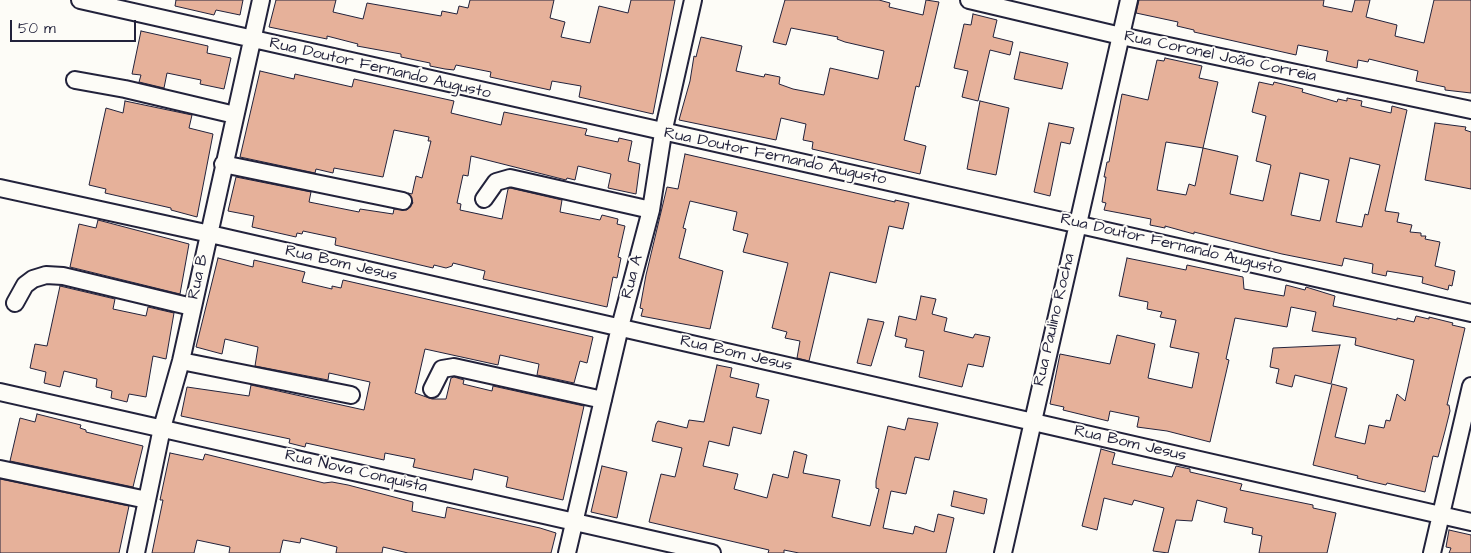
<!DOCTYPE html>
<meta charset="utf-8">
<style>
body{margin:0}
#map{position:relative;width:1471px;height:553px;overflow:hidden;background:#fdfcf7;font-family:"Architects Daughter",sans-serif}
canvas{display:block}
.scale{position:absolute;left:10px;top:20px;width:126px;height:22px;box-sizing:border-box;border:2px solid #22223b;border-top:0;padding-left:6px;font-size:15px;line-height:18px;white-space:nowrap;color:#22223b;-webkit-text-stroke:4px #fdfcf7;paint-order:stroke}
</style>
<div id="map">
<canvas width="1471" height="553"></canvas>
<div class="scale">50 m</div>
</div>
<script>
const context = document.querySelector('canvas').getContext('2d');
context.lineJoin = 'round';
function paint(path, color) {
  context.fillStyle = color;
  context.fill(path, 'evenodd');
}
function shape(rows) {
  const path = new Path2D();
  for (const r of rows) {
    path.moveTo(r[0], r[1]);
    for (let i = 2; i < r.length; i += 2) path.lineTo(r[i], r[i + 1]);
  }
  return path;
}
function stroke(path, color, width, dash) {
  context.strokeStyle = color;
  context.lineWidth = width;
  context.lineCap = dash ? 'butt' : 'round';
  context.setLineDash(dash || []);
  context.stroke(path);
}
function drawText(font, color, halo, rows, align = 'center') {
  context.font = font + ' "Architects Daughter",sans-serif';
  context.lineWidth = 4;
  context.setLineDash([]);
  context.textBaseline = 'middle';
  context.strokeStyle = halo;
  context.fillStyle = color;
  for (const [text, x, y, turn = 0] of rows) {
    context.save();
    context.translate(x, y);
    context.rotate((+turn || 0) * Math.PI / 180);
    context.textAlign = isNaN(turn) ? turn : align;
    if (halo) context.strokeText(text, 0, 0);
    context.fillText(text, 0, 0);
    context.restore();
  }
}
const building = shape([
 [176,0,243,0,240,15,216,10,214,15,175,6,176,0],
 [276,0,336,0,333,12,363,19,367,3,441,16,442,11,457,14,459,6,468,8,470,0,554,0,550,18,565,22,561,37,590,43,599,6,628,13,631,0,675,0,653,114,579,97,581,86,552,81,550,90,490,77,491,72,456,65,454,70,445,69,430,66,430,63,401,57,401,54,357,46,358,44,327,36,327,39,269,27,276,0],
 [785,0,879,0,890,3,889,7,923,15,926,0,939,2,919,87,916,86,904,140,926,146,920,174,812,149,813,142,803,140,806,124,781,118,776,140,679,120,690,81,694,56,696,57,701,37,742,46,736,71,764,77,765,74,780,77,779,84,793,89,824,95,830,68,878,79,884,51,845,42,837,39,838,37,791,28,786,45,773,42,785,0],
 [1139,0,1324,0,1323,6,1352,12,1355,0,1370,0,1366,17,1397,25,1395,36,1424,43,1434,0,1471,0,1471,93,1445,90,1445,87,1416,81,1418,71,1369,59,1368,62,1358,60,1357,68,1326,61,1328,51,1298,45,1296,55,1194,32,1194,30,1177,26,1178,22,1136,13,1139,0],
 [973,14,997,20,993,37,1013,42,1010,55,990,50,978,101,962,97,968,71,954,68,964,24,971,25,973,14],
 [141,31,208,46,207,53,231,58,224,89,200,84,201,80,167,73,164,88,139,82,141,75,132,74,141,31],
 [1020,52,1068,63,1062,89,1014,79,1020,52],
 [1165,58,1202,66,1199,78,1218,82,1203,148,1166,142,1157,190,1186,195,1189,184,1195,186,1203,148,1238,156,1230,194,1263,201,1271,165,1256,161,1266,116,1252,112,1259,82,1273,85,1274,82,1303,89,1302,92,1337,102,1338,99,1347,101,1347,98,1362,101,1361,106,1391,113,1392,106,1407,110,1385,211,1399,213,1397,222,1412,225,1410,232,1421,233,1421,236,1426,236,1425,239,1440,242,1435,266,1455,271,1452,286,1449,285,1448,290,1422,283,1423,277,1387,271,1386,276,1372,273,1373,264,1344,258,1342,266,1282,254,1194,232,1194,234,1165,226,1165,228,1150,225,1151,219,1104,210,1106,203,1102,202,1106,177,1104,177,1107,162,1109,162,1122,94,1148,100,1157,60,1164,61,1165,58],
 [1350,158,1380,165,1368,215,1365,214,1362,227,1336,222,1350,158],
 [1300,173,1329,180,1320,221,1291,215,1300,173],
 [260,71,294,79,295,74,352,87,354,79,454,101,451,113,501,125,504,112,587,129,585,135,618,142,619,138,632,141,628,161,640,164,636,194,608,188,611,174,578,166,575,180,567,178,566,180,471,156,468,176,463,175,457,203,461,204,460,210,502,219,508,189,510,188,562,200,560,212,600,220,602,215,618,219,617,224,625,226,618,257,621,258,617,278,613,277,607,307,483,279,485,271,453,263,452,266,446,268,434,265,433,268,335,245,336,238,303,231,302,234,297,233,296,237,252,227,254,216,228,211,236,177,311,192,309,202,359,212,360,209,393,214,394,209,407,210,413,203,408,193,412,194,416,176,422,178,431,141,428,141,429,137,394,130,383,177,334,168,333,173,316,169,315,173,240,157,260,71],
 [125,101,192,115,189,128,213,134,197,217,171,210,171,208,105,193,106,189,89,185,106,108,123,113,125,101],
 [980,101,1009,108,996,175,967,169,980,101],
 [1049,123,1074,128,1070,144,1061,142,1050,196,1034,192,1049,123],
 [1435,123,1466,127,1465,130,1471,132,1471,189,1425,180,1435,123],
 [685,154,895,202,895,200,909,203,903,229,889,226,876,283,830,272,809,361,797,358,800,341,785,338,787,332,772,328,788,263,743,252,748,234,733,230,737,212,690,201,683,228,686,229,679,258,723,271,710,329,641,316,643,309,640,308,646,275,667,187,678,189,685,154],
 [98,220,189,244,180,294,70,267,79,224,96,228,98,220],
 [218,258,253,267,254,260,305,272,302,282,332,289,332,286,341,288,343,280,593,337,587,363,580,361,574,383,537,375,539,364,500,355,498,365,425,349,415,393,432,399,446,399,451,378,454,377,464,380,463,384,492,391,493,386,584,406,563,500,506,487,508,477,474,469,472,480,413,467,415,459,385,453,384,460,306,443,305,447,289,443,290,439,181,416,187,387,249,396,251,385,364,410,370,382,329,373,328,380,255,366,258,347,225,339,222,354,196,347,218,258],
 [1127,258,1186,270,1187,265,1243,277,1244,289,1284,296,1286,285,1305,290,1306,287,1335,296,1333,306,1397,320,1397,318,1414,322,1416,316,1429,319,1429,317,1453,323,1452,325,1465,328,1447,405,1449,405,1450,411,1445,431,1438,457,1433,456,1425,492,1387,483,1386,485,1373,482,1357,478,1358,476,1313,465,1332,384,1347,388,1335,437,1365,444,1369,425,1384,428,1386,420,1390,421,1397,394,1405,401,1414,360,1355,345,1356,338,1312,331,1316,312,1291,307,1287,327,1235,318,1226,359,1229,360,1210,442,1167,431,1137,427,1139,417,1110,411,1108,421,1063,410,1064,407,1050,404,1060,354,1110,364,1117,335,1155,344,1148,378,1192,388,1199,353,1170,347,1176,320,1160,317,1162,312,1147,309,1148,302,1119,296,1127,258],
 [60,286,115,299,113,309,146,316,148,307,174,313,166,359,153,356,146,397,129,394,127,402,111,398,112,391,96,387,97,379,64,371,60,387,44,383,46,372,30,368,35,344,47,346,60,286],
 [921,296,936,299,932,314,947,318,944,331,973,338,975,334,990,337,983,367,968,364,962,387,919,377,924,351,905,347,907,339,895,336,899,316,916,320,921,296],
 [868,319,884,322,871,366,857,363,868,319],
 [1340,345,1331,384,1295,375,1292,387,1276,383,1279,369,1270,367,1273,348,1340,345],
 [717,365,732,368,730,377,759,384,756,397,769,400,761,434,733,427,729,446,709,441,703,466,738,474,734,489,767,498,773,474,788,478,794,451,807,455,803,473,840,480,832,517,870,526,879,489,876,488,876,481,888,426,905,430,908,418,938,423,929,460,915,457,906,494,891,491,883,528,913,534,915,526,934,532,938,514,954,518,946,553,799,553,784,550,784,553,768,553,769,550,649,522,661,474,675,477,682,448,652,441,656,424,658,421,687,428,689,420,704,422,717,365],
 [37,414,81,425,80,428,86,430,86,432,143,446,133,487,10,461,20,418,35,422,37,414],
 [1101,449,1115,453,1112,464,1172,477,1176,466,1190,469,1190,472,1242,484,1240,490,1313,505,1313,508,1336,513,1327,553,1259,553,1262,536,1252,534,1253,528,1224,522,1227,508,1197,500,1192,521,1176,520,1168,553,1153,551,1164,508,1134,500,1132,505,1104,498,1097,530,1082,526,1101,449],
 [170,453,203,460,205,454,324,483,332,482,348,485,413,502,412,511,445,518,447,507,540,528,556,533,551,553,408,553,383,547,382,553,336,553,337,547,301,538,300,543,283,540,280,553,229,553,230,547,197,540,194,553,152,553,163,500,160,500,170,453],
 [602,466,627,472,617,518,591,512,602,466],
 [0,479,129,506,119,553,0,553,0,479],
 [954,491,987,499,984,514,951,506,954,491],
 [1449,530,1471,535,1471,553,1449,553,1451,548,1446,547,1449,530]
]);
paint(building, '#e6b19a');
stroke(building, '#22223b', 1);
const minor = shape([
 [80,0,1471,313],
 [969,0,1121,36,1471,110],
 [75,80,125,89,235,115],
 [223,164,403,201],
 [0,188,210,234,1471,522],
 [484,199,496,182,510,178,651,210],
 [15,303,25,285,33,279,46,275,63,276,192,307],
 [181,361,351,395],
 [432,389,442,369,454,367,603,400],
 [0,392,712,553],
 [0,469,147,500],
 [136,553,162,428,181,361,261,0],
 [567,553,620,327,651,210,663,133,693,0],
 [1003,553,1129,0],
 [1432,553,1471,386]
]);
stroke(minor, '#22223b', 20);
stroke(minor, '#fdfcf7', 16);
drawText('16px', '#22223b', '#fdfcf7', [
 ["Rua Coronel João Correia",1220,57,12],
 ["Rua Doutor Fernando Augusto",380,69,13],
 ["Rua Doutor Fernando Augusto",775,157,12],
 ["Rua Doutor Fernando Augusto",1171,245,13],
 ["Rua Bom Jesus",341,264,13],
 ["Rua B",199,277,-77],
 ["Rua A",633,277,-75],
 ["Rua Paulino Rocha",1055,320,-77],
 ["Rua Bom Jesus",736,354,13],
 ["Rua Bom Jesus",1130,444,13],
 ["Rua Nova Conquista",356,472,13]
]);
</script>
